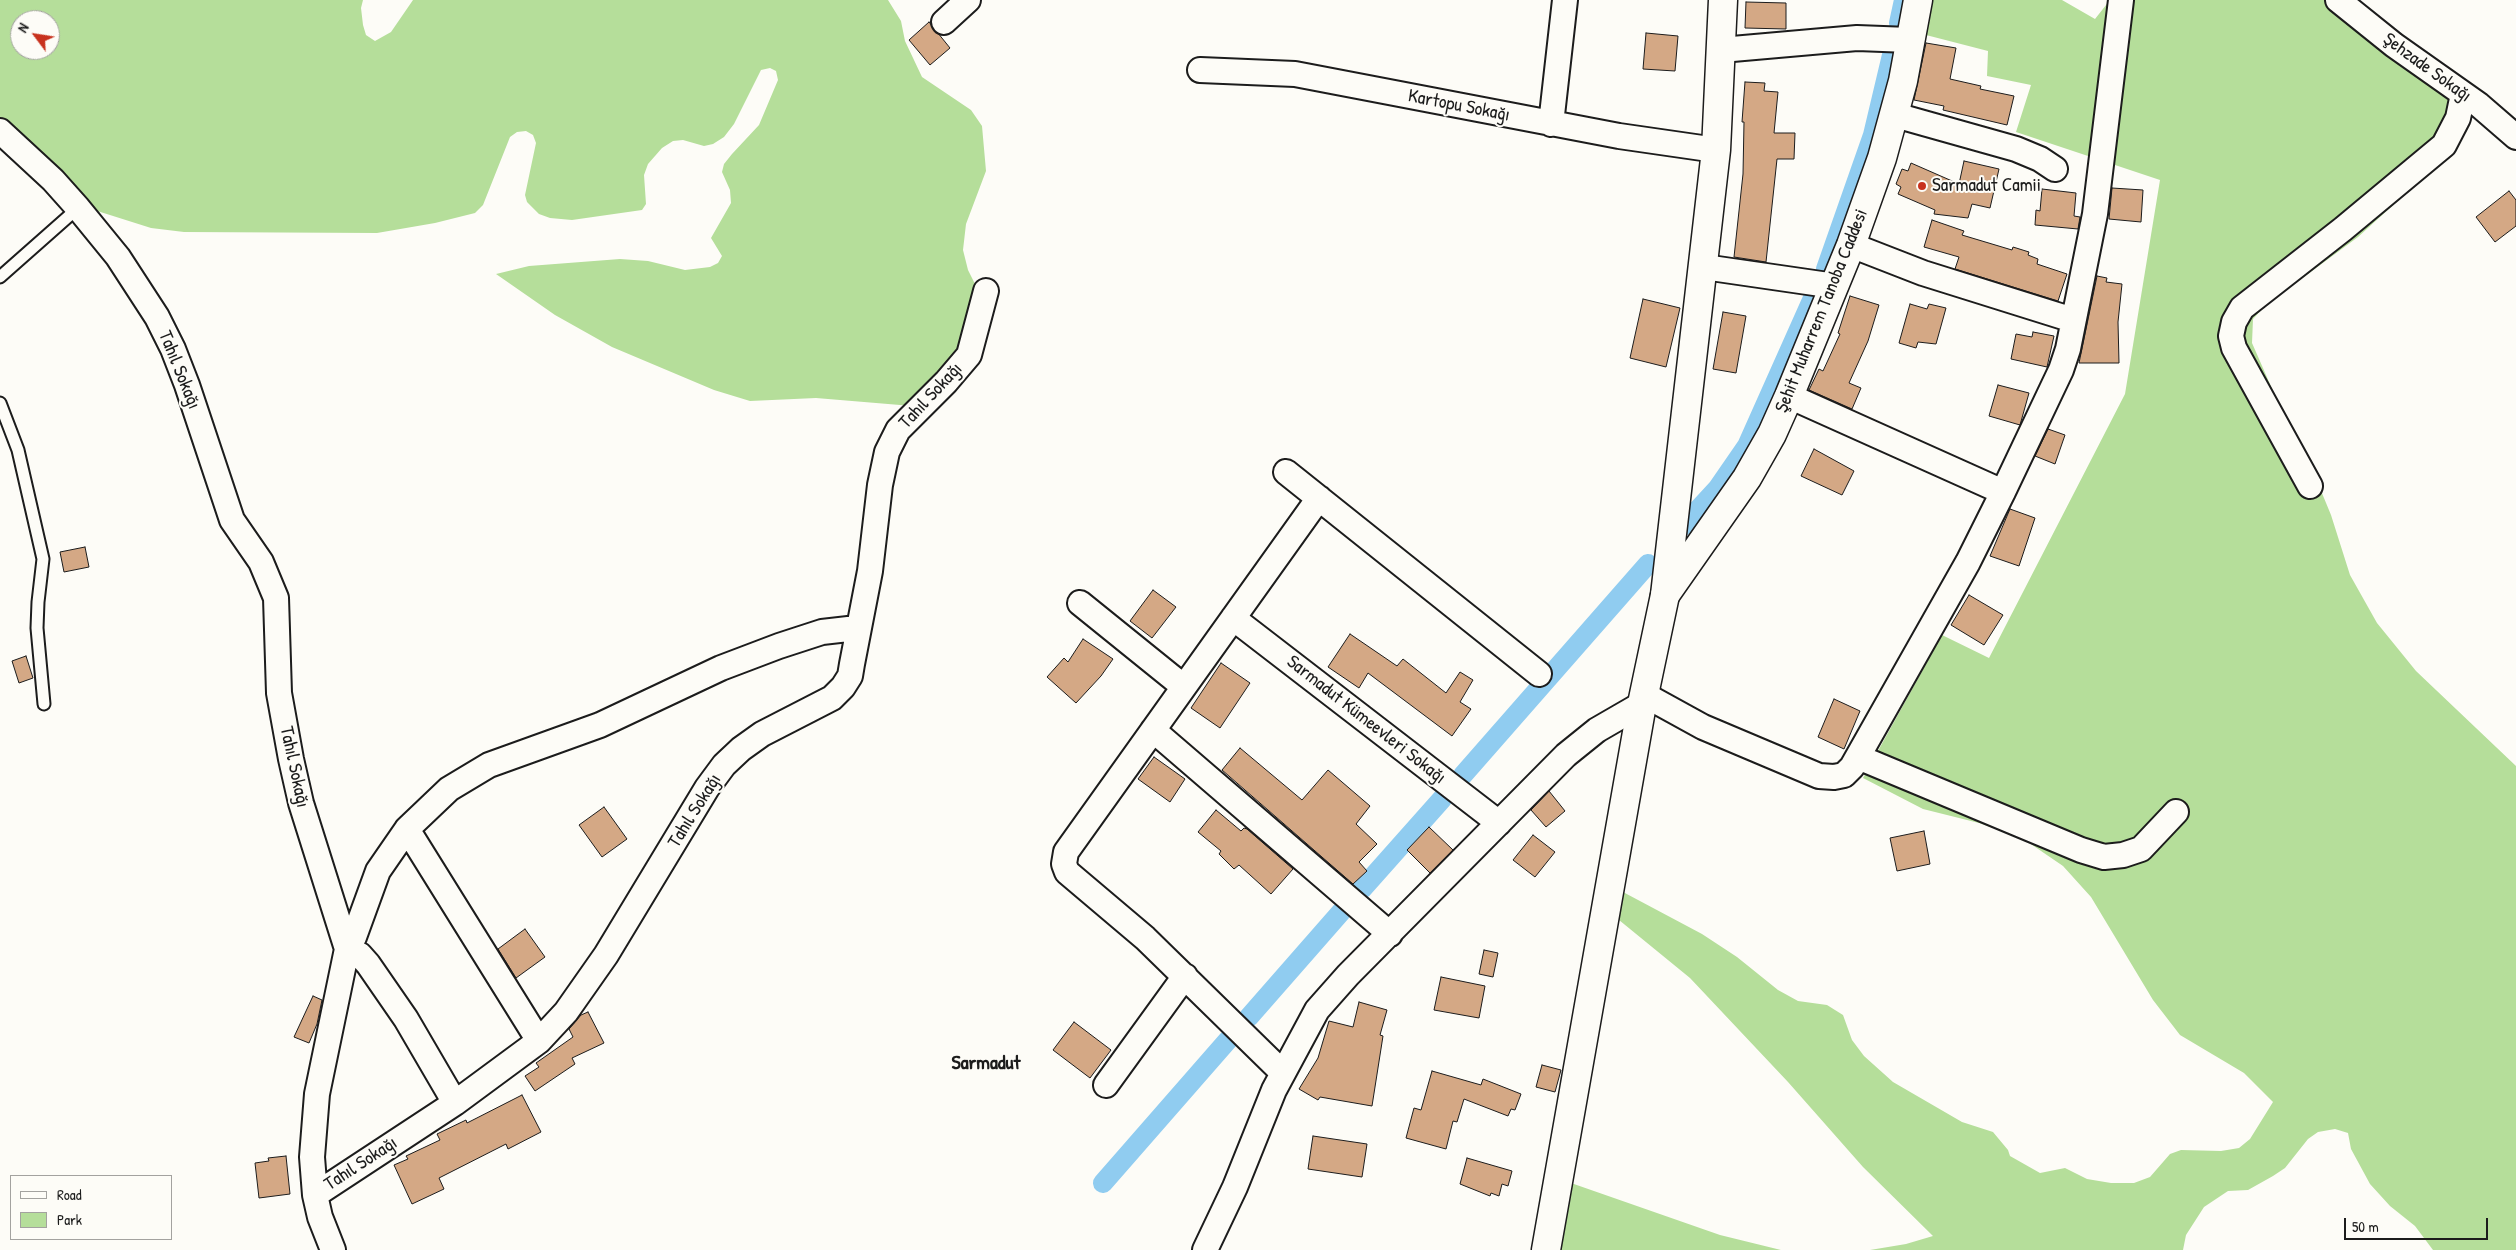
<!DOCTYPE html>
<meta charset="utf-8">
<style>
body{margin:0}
#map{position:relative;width:2516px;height:1250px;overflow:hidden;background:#fdfcf7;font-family:"Patrick Hand",sans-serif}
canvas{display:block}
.legend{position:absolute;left:10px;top:1175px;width:162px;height:65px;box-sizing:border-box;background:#fdfcf7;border:1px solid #a3a29f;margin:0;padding:6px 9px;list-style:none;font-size:15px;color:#1c1c1c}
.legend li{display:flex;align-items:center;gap:10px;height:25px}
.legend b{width:25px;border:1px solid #a3a29f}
.north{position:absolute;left:10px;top:10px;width:50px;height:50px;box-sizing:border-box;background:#fdfcf7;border:1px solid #a3a29f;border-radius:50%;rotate:301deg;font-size:14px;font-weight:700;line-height:20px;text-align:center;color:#1c1c1c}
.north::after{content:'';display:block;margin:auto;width:18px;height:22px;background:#c8321e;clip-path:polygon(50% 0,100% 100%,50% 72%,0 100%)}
.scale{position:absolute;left:2344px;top:1218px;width:144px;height:22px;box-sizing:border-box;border:2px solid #1c1c1c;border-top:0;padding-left:6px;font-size:15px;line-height:18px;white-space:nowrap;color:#1c1c1c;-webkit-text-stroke:4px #fdfcf7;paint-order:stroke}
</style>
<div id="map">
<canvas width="2516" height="1250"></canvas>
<ul class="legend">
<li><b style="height:6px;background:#fdfcf7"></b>Road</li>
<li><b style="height:14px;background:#b5de9a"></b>Park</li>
</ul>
<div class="north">N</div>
<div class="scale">50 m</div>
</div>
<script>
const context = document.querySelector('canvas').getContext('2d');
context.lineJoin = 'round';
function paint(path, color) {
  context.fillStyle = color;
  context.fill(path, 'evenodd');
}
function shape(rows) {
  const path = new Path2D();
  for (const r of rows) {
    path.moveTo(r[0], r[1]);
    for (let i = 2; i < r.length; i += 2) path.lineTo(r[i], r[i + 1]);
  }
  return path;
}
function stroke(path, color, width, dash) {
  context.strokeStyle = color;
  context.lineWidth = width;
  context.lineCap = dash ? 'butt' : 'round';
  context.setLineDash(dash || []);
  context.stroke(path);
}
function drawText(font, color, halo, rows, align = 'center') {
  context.font = font + ' "Patrick Hand",sans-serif';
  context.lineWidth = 4;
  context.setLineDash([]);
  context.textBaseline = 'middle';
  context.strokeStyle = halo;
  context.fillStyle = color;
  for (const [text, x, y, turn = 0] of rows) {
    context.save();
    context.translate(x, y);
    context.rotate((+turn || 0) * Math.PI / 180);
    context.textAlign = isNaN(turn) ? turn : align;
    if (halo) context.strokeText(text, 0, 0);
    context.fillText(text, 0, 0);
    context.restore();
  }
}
paint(shape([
 [0,0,363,0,361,8,363,25,366,35,375,41,391,32,413,0,888,0,901,21,905,41,922,77,971,110,982,126,986,171,966,224,963,250,968,270,976,286,966,345,912,406,816,398,750,401,714,390,612,347,555,315,496,274,529,266,620,259,648,261,685,270,710,267,718,263,722,256,711,238,731,203,730,190,722,172,724,164,732,154,759,125,778,80,776,71,770,68,761,70,734,124,724,137,713,144,704,146,683,140,673,141,662,148,648,164,644,175,646,204,642,210,572,220,550,218,539,214,527,202,525,195,536,143,533,135,526,131,517,132,510,137,483,205,475,213,435,223,377,233,184,232,151,228,91,209,0,119],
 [20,20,50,20,50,50,20,50],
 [1933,0,2062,0,2095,19,2110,0,2356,0,2469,109,2467,130,2435,167,2358,237,2266,305,2253,319,2252,343,2280,407,2307,457,2331,515,2350,575,2377,623,2416,671,2516,766,2516,1250,2433,1250,2415,1226,2390,1206,2370,1184,2351,1149,2348,1133,2335,1129,2318,1132,2308,1139,2285,1168,2273,1176,2248,1190,2228,1191,2204,1207,2186,1235,2183,1250,1870,1250,1906,1244,1933,1236,1863,1167,1788,1082,1690,978,1619,920,1623,892,1702,934,1737,957,1778,990,1798,1001,1827,1005,1843,1015,1852,1040,1864,1056,1893,1082,1962,1122,1993,1132,2008,1150,2010,1156,2040,1173,2065,1168,2087,1179,2111,1183,2134,1183,2150,1177,2170,1154,2181,1150,2221,1151,2239,1148,2250,1139,2273,1102,2244,1073,2180,1035,2153,1000,2091,897,2063,866,2022,838,1979,823,1923,809,1863,778,1942,635,1989,658,2125,394,2160,180,2016,132,2031,85,1987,76,1988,51,1926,35],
 [1571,1183,1720,1235,1781,1250,1560,1250]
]), '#b5de9a');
stroke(shape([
 [1899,23,1904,0],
 [1826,269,1873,135,1892,55],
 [1683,526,1718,488,1747,446,1813,298],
 [1463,775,1648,564],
 [1362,889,1442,799],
 [1249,1017,1341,912],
 [1103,1183,1228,1040]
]), '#90ccf0', 20);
const building = shape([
 [1746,2,1786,3,1786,29,1745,28,1746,2],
 [929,22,950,48,930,65,909,40,929,22],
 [1646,33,1678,36,1675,71,1643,69,1646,33],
 [1926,43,1956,48,1950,79,1981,86,1980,89,2014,96,2007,125,1943,110,1944,106,1914,100,1926,43],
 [1745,82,1765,83,1764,91,1778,92,1774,133,1795,133,1794,159,1777,159,1766,262,1734,257,1743,174,1744,122,1742,122,1745,82],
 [1964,161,1999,169,1990,208,1972,204,1968,218,1934,214,1935,210,1898,194,1901,187,1896,184,1902,169,1908,171,1911,163,1959,184,1964,161],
 [2112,188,2143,190,2141,222,2109,219,2112,188],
 [2042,189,2076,193,2074,216,2080,217,2078,229,2035,225,2036,210,2040,211,2042,189],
 [2509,191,2516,200,2516,226,2495,242,2476,217,2509,191],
 [1932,220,1964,231,1962,235,2012,250,2013,247,2029,252,2028,255,2038,259,2037,264,2067,274,2058,301,1955,269,1959,257,1924,247,1932,220],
 [2097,276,2107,278,2106,282,2122,284,2118,322,2119,363,2079,363,2097,276],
 [1850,296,1879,305,1868,341,1849,383,1861,388,1852,409,1809,390,1819,369,1823,371,1840,334,1838,333,1850,296],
 [1643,299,1680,308,1666,367,1630,358,1643,299],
 [1910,304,1927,309,1929,304,1946,308,1936,344,1918,342,1916,348,1899,343,1910,304],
 [1723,312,1746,316,1736,373,1713,369,1723,312],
 [2033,332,2054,336,2047,367,2011,359,2016,334,2032,337,2033,332],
 [1998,385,2029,393,2020,425,1989,416,1998,385],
 [2048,429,2065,435,2055,464,2035,456,2048,429],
 [1814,449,1854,471,1842,495,1801,476,1814,449],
 [2010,509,2035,518,2019,566,1990,556,2010,509],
 [85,547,89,567,64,572,60,552,85,547],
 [1153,590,1176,607,1152,638,1130,621,1153,590],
 [1969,595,2003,615,1984,645,1951,625,1969,595],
 [1350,634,1397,666,1403,659,1446,693,1460,672,1473,680,1460,702,1471,709,1452,736,1368,673,1359,688,1328,667,1350,634],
 [1083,639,1113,659,1101,676,1076,703,1047,677,1064,658,1068,662,1083,639],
 [26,656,33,678,19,683,12,661,26,656],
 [1221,663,1250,683,1220,728,1191,708,1221,663],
 [1834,699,1860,711,1844,749,1818,737,1834,699],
 [1240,748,1302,800,1328,770,1370,806,1356,824,1377,844,1359,862,1367,871,1353,884,1222,770,1240,748],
 [1154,757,1185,779,1170,802,1138,779,1154,757],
 [1549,791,1565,811,1546,827,1531,810,1549,791],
 [604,807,627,839,602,857,579,825,604,807],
 [1216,810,1241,831,1244,828,1247,829,1293,869,1271,894,1239,865,1234,869,1219,854,1221,851,1198,832,1216,810],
 [1429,827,1453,850,1430,873,1407,850,1429,827],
 [1924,831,1930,864,1897,871,1890,838,1924,831],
 [1533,835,1555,852,1535,877,1513,860,1533,835],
 [525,929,545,957,516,978,498,949,525,929],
 [1484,950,1498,953,1493,977,1479,974,1484,950],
 [1441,977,1485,986,1479,1018,1434,1010,1441,977],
 [313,996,322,1000,317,1024,309,1043,294,1037,313,996],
 [1359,1002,1387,1010,1380,1035,1383,1036,1372,1106,1320,1097,1318,1100,1299,1089,1318,1058,1329,1021,1353,1027,1359,1002],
 [588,1012,604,1043,572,1058,575,1064,535,1091,525,1076,539,1067,536,1063,573,1037,569,1029,581,1015,588,1012],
 [1074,1022,1111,1050,1090,1078,1053,1050,1074,1022],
 [1542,1065,1561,1070,1555,1092,1536,1087,1542,1065],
 [1432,1071,1481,1085,1483,1079,1521,1094,1515,1110,1511,1109,1508,1116,1464,1099,1457,1122,1453,1121,1446,1149,1406,1138,1414,1108,1421,1110,1432,1071],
 [522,1095,541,1132,508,1149,506,1144,439,1178,444,1189,412,1204,394,1165,408,1159,406,1156,440,1140,437,1134,466,1120,467,1123,522,1095],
 [1313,1136,1367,1144,1362,1177,1308,1169,1313,1136],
 [286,1156,290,1194,259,1198,255,1163,269,1161,268,1158,286,1156],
 [1467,1158,1512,1171,1508,1186,1502,1184,1499,1196,1491,1193,1490,1196,1460,1184,1467,1158]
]);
paint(building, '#d4a885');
stroke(building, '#1c1c1c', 1);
const service = shape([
 [0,277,78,208],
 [0,403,18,450,43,559,38,602,37,628,44,704]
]);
const minor = shape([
 [2338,0,2394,45,2479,105,2516,137],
 [944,22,968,0],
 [1721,50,1857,38,1909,40],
 [1200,70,1295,74,1619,136,1716,150],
 [1895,115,2016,149,2040,159,2055,169],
 [1551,124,1565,0],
 [0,131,53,180,78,208,118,257,157,317,173,349,187,385,232,520,261,562,276,598,279,693,291,759,301,803,347,949,317,1094,312,1157,315,1195,455,1103,539,1041,566,1012,606,955,707,788,724,765,741,749,762,734,832,698,843,687,850,676,852,664,870,571,880,485,887,452,898,430,946,382,969,355,986,291],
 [1851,245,1923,273,2073,320],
 [1704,267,1835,286],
 [1789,396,2003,492],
 [1286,472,1539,674],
 [2310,486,2234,348,2231,336,2234,322,2242,308,2343,229,2444,145,2458,118,2463,94],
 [1080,603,1184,687],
 [1233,618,1499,823],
 [1643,694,1703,727,1819,776,1834,777,1844,775,1852,767,1968,562,2003,492,2061,370,2068,349,2095,214,2121,0],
 [1153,730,1390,934],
 [1858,757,2081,850,2104,857,2123,855,2141,849,2176,812],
 [407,829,539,1041],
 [1283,1073,1145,938,1067,872,1064,864,1066,852,1319,498],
 [1106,1085,1185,976],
 [455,1103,406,1019,368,964,360,955,347,949,354,937,378,871,407,829,449,789,489,765,600,725,721,668,779,646,822,632,857,628],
 [315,1195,320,1217,333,1250],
 [1205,1250,1235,1187,1274,1090,1317,1010,1348,975,1566,755,1597,730,1642,704]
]);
const tertiary = shape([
 [1665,595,1747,478,1772,434,1789,396,1851,245,1882,158,1903,81,1918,0]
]);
const secondary = shape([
 [1546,1250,1642,704,1665,595,1716,150,1723,0]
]);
stroke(service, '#1c1c1c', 15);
stroke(minor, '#1c1c1c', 28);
stroke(tertiary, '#1c1c1c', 31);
stroke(secondary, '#1c1c1c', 31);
stroke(service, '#fdfcf7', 11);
stroke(minor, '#fdfcf7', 24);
stroke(tertiary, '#fdfcf7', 28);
stroke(secondary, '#fdfcf7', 28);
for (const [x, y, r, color] of [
 [1922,186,5,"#c8321e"]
]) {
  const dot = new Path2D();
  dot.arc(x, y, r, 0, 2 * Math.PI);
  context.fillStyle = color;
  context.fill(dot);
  stroke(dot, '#fdfcf7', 2);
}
drawText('19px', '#1c1c1c', '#fdfcf7', [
 ["Şehzade Sokağı",2427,68,36],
 ["Kartopu Sokağı",1459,106,11],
 ["Şehit Muharrem Tanoba Caddesi",1822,311,-68],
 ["Tahıl Sokağı",179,370,68],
 ["Tahıl Sokağı",931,396,-47],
 ["Sarmadut Kümeevleri Sokağı",1366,720,38],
 ["Tahıl Sokağı",294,767,78],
 ["Tahıl Sokağı",695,811,-58],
 ["Tahıl Sokağı",361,1164,-33]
]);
drawText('19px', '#1c1c1c', '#fdfcf7', [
 ["Sarmadut Camii",1932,186]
], 'left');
drawText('bold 20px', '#1c1c1c', '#fdfcf7', [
 ["Sarmadut",986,1064]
]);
</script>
